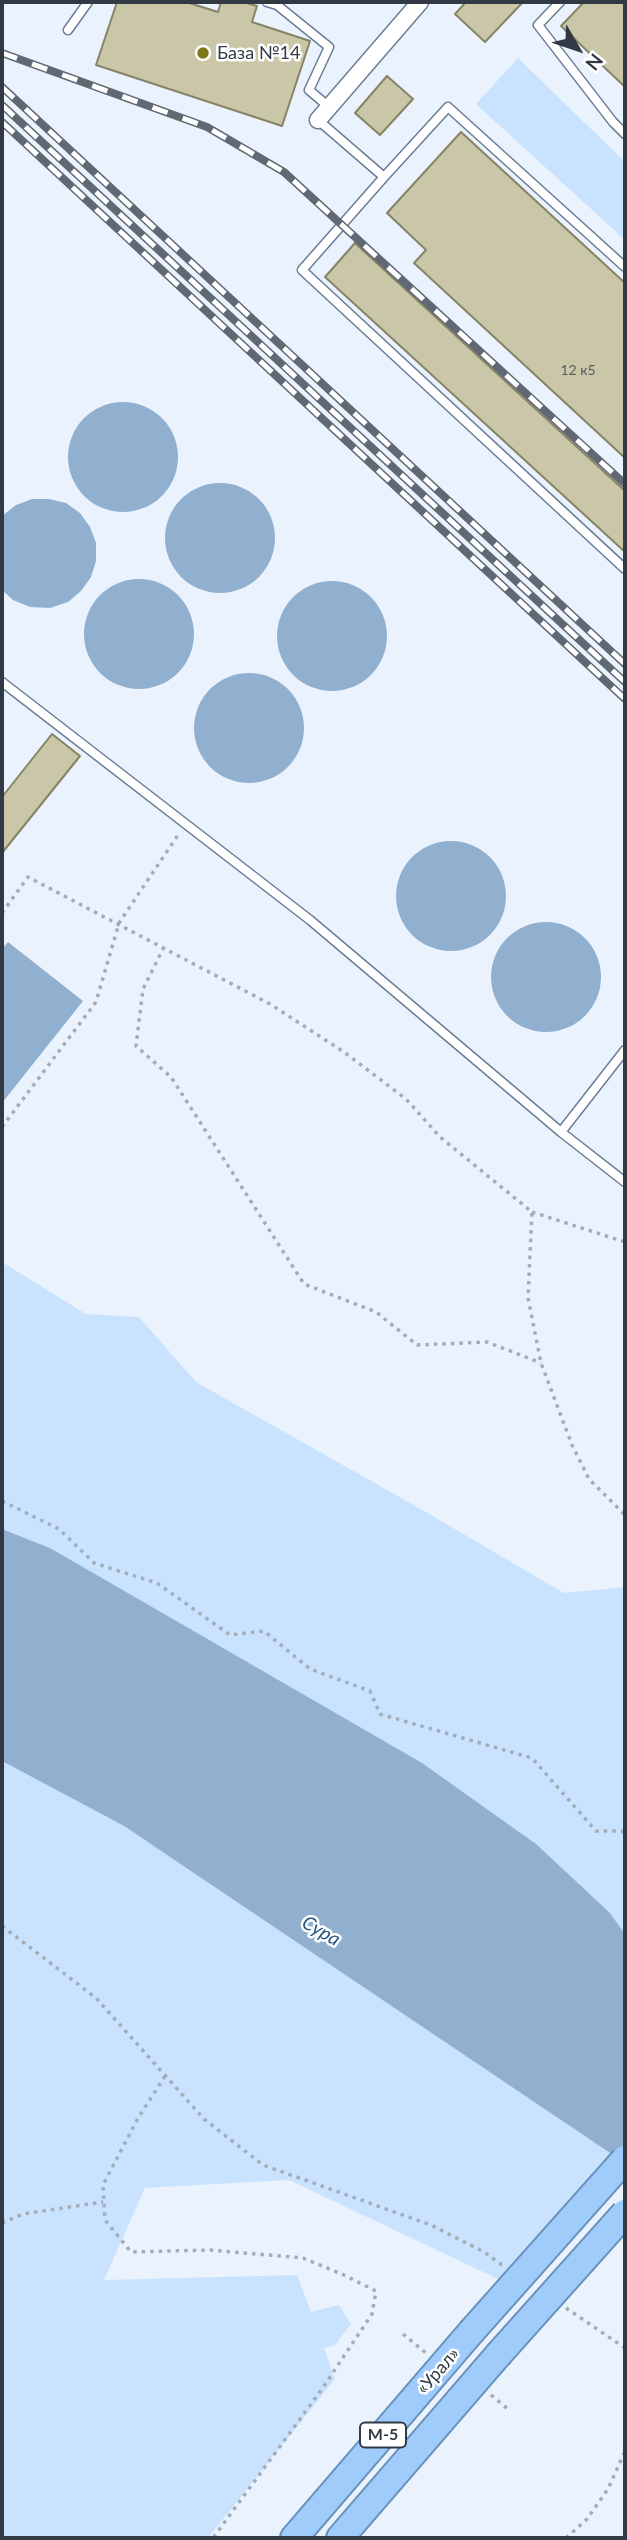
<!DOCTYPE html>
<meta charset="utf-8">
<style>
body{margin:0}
#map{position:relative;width:627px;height:2540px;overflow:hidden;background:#eaf3fd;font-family:Lato,sans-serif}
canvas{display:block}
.frame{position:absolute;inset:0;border:4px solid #313a44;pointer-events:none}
.north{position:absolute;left:543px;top:14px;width:70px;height:70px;-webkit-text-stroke:5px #fff;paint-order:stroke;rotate:129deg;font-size:19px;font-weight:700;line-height:28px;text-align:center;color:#313a44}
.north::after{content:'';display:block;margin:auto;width:24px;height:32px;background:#313a44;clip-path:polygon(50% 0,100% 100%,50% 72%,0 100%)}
</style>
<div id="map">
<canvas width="627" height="2540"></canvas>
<div class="frame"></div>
<div class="north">N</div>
</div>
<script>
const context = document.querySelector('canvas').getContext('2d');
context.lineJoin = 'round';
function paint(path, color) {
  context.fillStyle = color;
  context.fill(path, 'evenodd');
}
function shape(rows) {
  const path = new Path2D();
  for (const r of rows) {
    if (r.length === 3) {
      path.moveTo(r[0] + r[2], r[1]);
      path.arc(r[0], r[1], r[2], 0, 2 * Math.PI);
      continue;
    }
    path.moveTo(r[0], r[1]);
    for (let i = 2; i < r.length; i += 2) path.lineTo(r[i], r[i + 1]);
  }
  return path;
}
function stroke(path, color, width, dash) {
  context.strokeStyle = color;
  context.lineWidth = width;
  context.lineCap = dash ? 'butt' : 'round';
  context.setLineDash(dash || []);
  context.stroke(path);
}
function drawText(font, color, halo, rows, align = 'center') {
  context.font = font + ' Lato,sans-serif';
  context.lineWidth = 5;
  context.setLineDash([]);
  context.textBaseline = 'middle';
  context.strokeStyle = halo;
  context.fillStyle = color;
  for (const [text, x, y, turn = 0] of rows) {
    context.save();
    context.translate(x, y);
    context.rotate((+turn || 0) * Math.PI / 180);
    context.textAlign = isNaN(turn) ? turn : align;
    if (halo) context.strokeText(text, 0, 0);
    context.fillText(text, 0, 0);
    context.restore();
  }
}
paint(shape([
 [518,58,625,162,625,240,476,104],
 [2,1262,86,1314,139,1317,196,1382,419,1508,564,1593,625,1587,625,1934,610,1913,50,1548,2,1529],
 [2,1761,124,1826,621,2158,500,2280,289,2180,145,2188,104,2280,297,2275,311,2312,339,2305,351,2324,334,2346,324,2348,335,2379,208,2538,2,2538]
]), '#c9e3ff');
paint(shape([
 [123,457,55],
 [220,538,55],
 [32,499,49,499,66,503,80,513,90,527,96,543,96,561,91,577,81,591,68,602,50,608,30,607,13,600,2,590,2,516,16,505],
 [139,634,55],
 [332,636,55],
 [249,728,55],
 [451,896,55],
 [546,977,55],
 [8,942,83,1001,2,1103,2,949],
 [2,1529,50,1548,422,1763,536,1844,610,1913,625,1934,625,2163,124,1826,2,1761]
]), '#91b0d0');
const building = shape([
 [117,2,186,2,218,12,221,2,243,2,257,6,252,22,310,41,282,126,96,65,117,2],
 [466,2,523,2,485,42,455,14,466,2],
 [584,2,625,2,625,87,561,26,584,2],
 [387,76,413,99,380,135,355,113,387,76],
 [461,132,625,283,625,458,414,263,426,250,387,213,461,132],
 [355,243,625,491,625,552,325,277,355,243],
 [52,734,80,756,2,853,2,797,52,734]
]);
paint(building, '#c9c7a7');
stroke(building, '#868366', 2);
const service = shape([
 [267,2,277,5,329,47,309,90,329,107],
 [560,2,538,25,613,122,625,134],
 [68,30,88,2],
 [318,120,384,177,448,107,625,267],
 [384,177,302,270,625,569],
 [2,682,310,920,561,1132,625,1182],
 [561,1132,625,1050]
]);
const minor = shape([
 [318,120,420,2]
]);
const trunk = shape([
 [294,2538,471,2332],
 [340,2538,498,2355]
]);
stroke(service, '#697e95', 11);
stroke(minor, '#697e95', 19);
stroke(trunk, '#6991ba', 30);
stroke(shape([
 [2,913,28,877,270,1004,344,1052,406,1099,440,1137,532,1212,528,1298,541,1363,572,1445,589,1479,625,1515],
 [164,947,143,989,136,1046,171,1077,304,1284,376,1312,417,1345,487,1342,541,1363],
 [2,1127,96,1002,119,923,180,832],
 [532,1212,625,1242],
 [2,1501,59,1529,94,1563,157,1583,230,1635,264,1631,310,1669,370,1691,380,1714,532,1758,596,1831,622,1831,625,1834],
 [2,1926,96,1998,204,2119,263,2165,431,2225,484,2252,502,2265],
 [165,2076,137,2120,103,2185,105,2220,131,2252,210,2250,303,2258,344,2275,376,2291,372,2314,322,2389,213,2538],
 [2,2223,23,2214,103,2202],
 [566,2308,625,2348],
 [403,2334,426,2353],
 [491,2395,508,2409],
 [566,2538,587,2519,608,2489,625,2451]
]), '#a4adb7', 3.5, [3.5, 5]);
stroke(service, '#fff', 8);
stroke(minor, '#fff', 16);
stroke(trunk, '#9fccfb', 26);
const rail = shape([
 [2,53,207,127,284,172,625,484],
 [2,87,625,664],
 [2,105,625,682],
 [2,122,625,699]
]);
stroke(rail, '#606973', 8);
stroke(rail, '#fff', 5, [16]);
const trunkBridge = shape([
 [471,2332,625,2159],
 [498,2355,625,2213]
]);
stroke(trunkBridge, '#6991ba', 30, []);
stroke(trunkBridge, '#9fccfb', 26);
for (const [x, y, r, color] of [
 [203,53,7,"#80761a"]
]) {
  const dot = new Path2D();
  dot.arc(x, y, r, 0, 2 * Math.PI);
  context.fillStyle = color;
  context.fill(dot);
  stroke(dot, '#fff', 2.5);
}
drawText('14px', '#575d5d', null, [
 ["12 к5",578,370]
]);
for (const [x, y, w] of [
 [383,2435,46]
]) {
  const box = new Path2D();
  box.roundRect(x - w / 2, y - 12.5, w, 25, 5);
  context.fillStyle = '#fff';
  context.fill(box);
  stroke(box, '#313a44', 2);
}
drawText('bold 16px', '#313a44', null, [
 ["М-5",383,2435]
]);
drawText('18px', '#313a44', '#fff', [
 ["База №14",217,53]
], 'left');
drawText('18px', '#313a44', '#fff', [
 ["«Урал»",438,2371,-49]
]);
drawText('italic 19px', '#295581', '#fff', [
 ["Сура",321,1931,30]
]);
</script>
